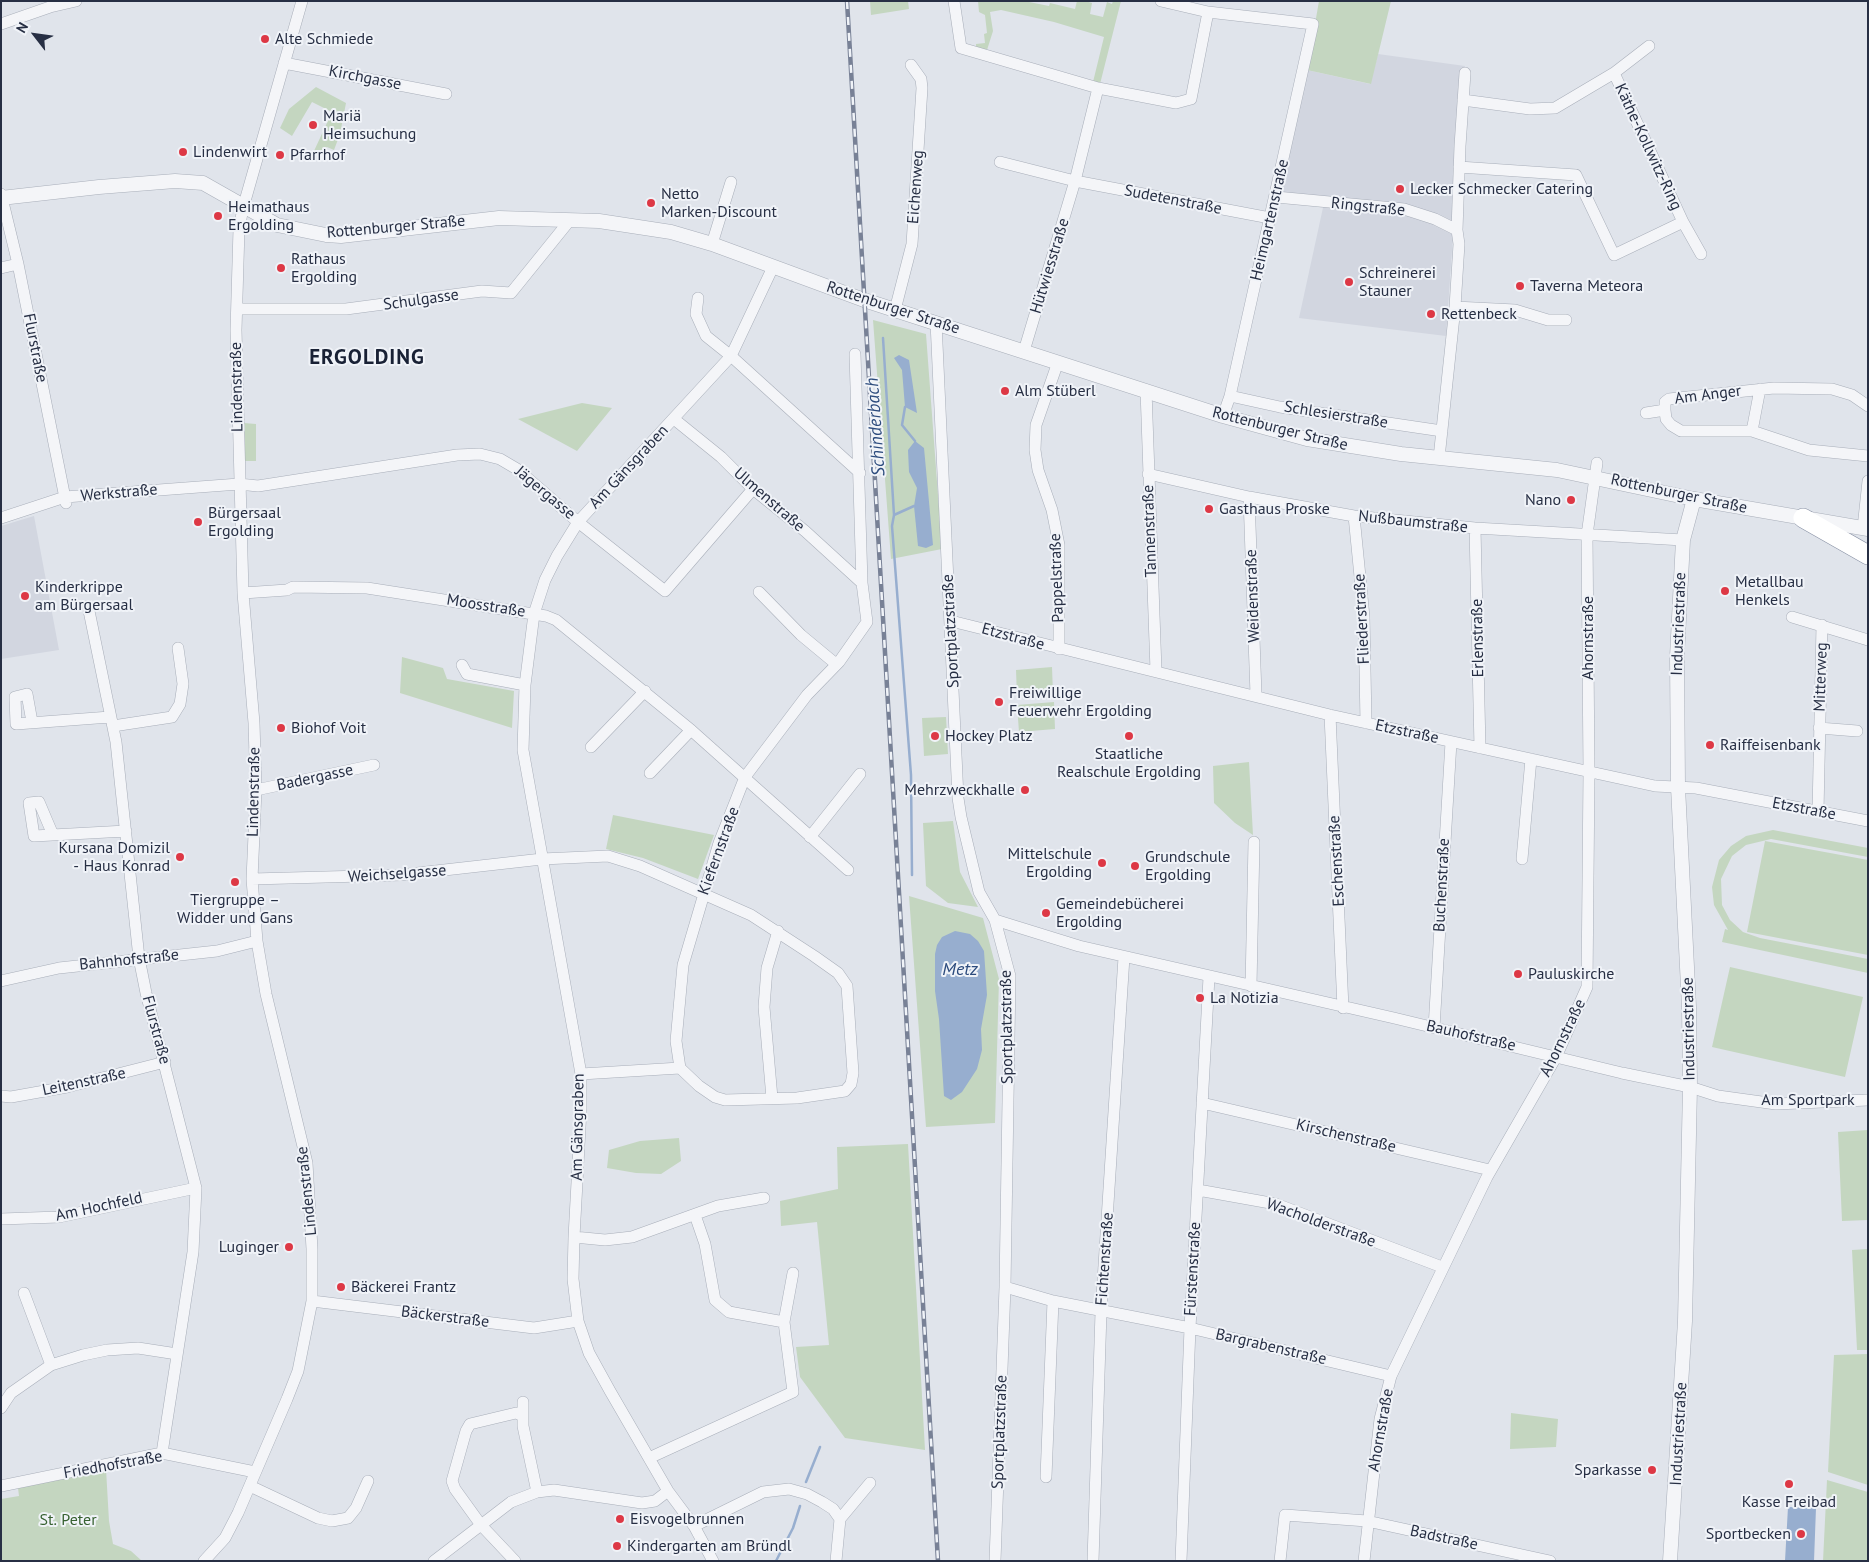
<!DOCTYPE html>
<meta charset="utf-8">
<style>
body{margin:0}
#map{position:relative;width:1869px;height:1562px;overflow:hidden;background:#e0e4eb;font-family:"PT Sans",sans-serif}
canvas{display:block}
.frame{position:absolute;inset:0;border:2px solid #272f44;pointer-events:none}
.north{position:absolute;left:10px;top:10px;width:50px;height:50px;-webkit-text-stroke:4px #f0f3f8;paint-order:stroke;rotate:300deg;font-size:14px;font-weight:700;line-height:20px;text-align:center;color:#272f44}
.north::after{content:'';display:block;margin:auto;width:18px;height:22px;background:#272f44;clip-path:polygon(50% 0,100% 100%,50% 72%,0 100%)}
</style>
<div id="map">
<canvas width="1869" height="1562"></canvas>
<div class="frame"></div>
<div class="north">N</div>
</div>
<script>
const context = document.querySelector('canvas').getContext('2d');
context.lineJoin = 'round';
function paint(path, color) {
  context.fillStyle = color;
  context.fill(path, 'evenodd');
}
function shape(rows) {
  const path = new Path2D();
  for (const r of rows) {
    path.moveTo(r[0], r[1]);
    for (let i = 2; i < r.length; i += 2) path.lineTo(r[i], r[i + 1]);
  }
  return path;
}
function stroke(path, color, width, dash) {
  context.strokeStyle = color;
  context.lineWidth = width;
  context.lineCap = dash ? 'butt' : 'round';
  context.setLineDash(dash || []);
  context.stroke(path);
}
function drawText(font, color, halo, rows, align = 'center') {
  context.font = font + ' "PT Sans",sans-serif';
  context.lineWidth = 4;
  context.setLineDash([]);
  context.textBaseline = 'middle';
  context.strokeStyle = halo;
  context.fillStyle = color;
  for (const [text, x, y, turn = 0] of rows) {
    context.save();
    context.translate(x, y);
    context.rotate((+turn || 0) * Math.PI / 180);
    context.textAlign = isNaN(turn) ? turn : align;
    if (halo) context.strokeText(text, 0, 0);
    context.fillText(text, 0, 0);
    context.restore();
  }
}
paint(shape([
 [1378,54,1465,66,1446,336,1299,318,1324,203,1281,191,1307,70,1370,84],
 [34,516,59,650,1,659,1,526]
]), '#d2d6e0');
paint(shape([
 [870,1,908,1,909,9,871,15],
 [978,1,1024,1,1049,6,1050,3,1075,9,1077,1,1085,1,1092,3,1090,14,1103,17,1107,2,1112,4,1113,1,1121,1,1100,84,1093,82,1104,37,1054,22,1001,10,990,12,993,31,987,50,976,47,976,44,985,43,984,34,987,33,985,15,979,12],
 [1319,1,1391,1,1371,84,1307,70],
 [316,87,346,103,340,134,334,150,327,147,322,156,314,151,332,112,312,102,292,136,280,128,289,109],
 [873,320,926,334,942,549,891,559],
 [582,403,612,408,577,451,518,419],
 [244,423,256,424,256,461,244,461],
 [402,657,443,668,447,679,514,691,512,728,400,693],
 [1052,667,1053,694,1017,697,1016,670],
 [1054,702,1055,729,1019,732,1017,705],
 [946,717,948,754,924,756,922,718],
 [1249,762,1253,835,1235,823,1214,803,1213,766],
 [613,815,714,835,698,879,643,858,606,849],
 [953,821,960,872,978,907,948,903,926,886,923,823],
 [1773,830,1868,848,1868,857,1771,839,1746,845,1732,856,1721,879,1722,905,1730,920,1743,932,1760,938,1868,959,1868,973,1722,942,1725,929,1728,930,1714,905,1712,887,1719,860,1731,846,1746,836],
 [1765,841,1868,860,1868,955,1747,932],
 [909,896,983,918,999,979,995,1123,926,1127],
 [1730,967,1863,997,1845,1077,1712,1047],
 [1868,1130,1868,1220,1842,1221,1838,1132],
 [679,1138,681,1161,661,1174,636,1173,607,1168,609,1150,640,1141],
 [908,1144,925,1450,845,1438,800,1377,796,1347,829,1345,817,1222,781,1226,780,1201,838,1189,837,1147],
 [1868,1249,1868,1350,1857,1350,1852,1250],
 [1868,1354,1868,1485,1828,1472,1834,1355],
 [1511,1413,1558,1419,1556,1447,1510,1449],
 [106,1469,109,1521,113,1544,131,1551,142,1561,1,1561,1,1499,19,1496,18,1488],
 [1827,1480,1868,1492,1868,1561,1823,1561]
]), '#c4d6c0');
paint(shape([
 [899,355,909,360,917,413,905,407,902,370,894,358],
 [915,441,924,448,933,545,926,548,918,546,914,506,917,488,909,472,908,450],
 [955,931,970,934,978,941,984,951,987,995,981,1029,982,1050,977,1069,962,1092,951,1100,944,1096,939,1019,935,991,935,954,937,945,942,937],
 [1788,1507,1816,1508,1814,1561,1785,1561]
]), '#97aecf');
stroke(shape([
 [883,338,894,515],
 [905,407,902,425,915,441],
 [912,875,911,775,892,526,894,515,914,506],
 [806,1482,820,1447],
 [776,1561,793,1528,800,1506]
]), '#97aecf', 2.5);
const minor = shape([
 [954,1,961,48,1098,88],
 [1161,1,1208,12,1313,24,1230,396,1223,416],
 [1,24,50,7,76,1],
 [284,63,446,94],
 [1614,73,1649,46],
 [1000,162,1075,181,1270,218],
 [1459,167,1576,175,1614,255,1683,222,1614,73,1555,108,1530,109,1463,100],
 [1,194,18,264,66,503],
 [1276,197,1404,209,1435,219,1457,230],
 [1683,222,1701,254],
 [712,244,731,182],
 [1,268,18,264],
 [698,298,696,314,706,336,731,356,860,473],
 [1455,307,1515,310,1548,320,1566,320],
 [237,309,346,309,482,291,511,293,570,220],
 [895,310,912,244,922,88,921,79,911,65],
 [936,322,958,798,961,817,979,892,995,920,1010,976,1005,1287,995,1561],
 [1024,351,1075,181,1098,88,1176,103,1191,99,1208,12],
 [1058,362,1036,425,1035,450,1038,470,1052,510,1059,545,1059,649],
 [1146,390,1156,671],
 [1230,396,1280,407,1442,431],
 [1665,410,1666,419,1671,425,1681,431,1752,431,1809,450,1868,456],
 [1646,413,1665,410,1665,402,1669,399,1774,388,1832,389,1852,395,1868,406],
 [674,419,721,457,753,489,805,531,862,583],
 [1752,431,1760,389],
 [1439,458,1455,307,1459,244,1457,230,1460,146,1465,73],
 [1148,474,1249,497,1354,516,1475,528,1683,540],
 [1249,497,1256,695],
 [1354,516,1364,617,1366,723],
 [1,518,65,497,239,484,258,486,457,455,480,454,500,459,517,469,578,522,665,591,753,489],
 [1475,528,1480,748],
 [1863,528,1868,481],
 [759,592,801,635,836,664],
 [243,593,287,590,293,587,367,588,546,616,556,620,691,730,848,870],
 [88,606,116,742,139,958,146,993,196,1188,193,1252,162,1453],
 [1792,617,1868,640],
 [951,621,1330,715,1531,759,1655,786,1696,788,1868,821],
 [462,665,467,674,525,685],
 [1330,715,1343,1008],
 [32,722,27,694,15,697,16,724,110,717],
 [113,726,172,717,180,704,183,684,178,648],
 [1819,728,1857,731],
 [591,747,645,691],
 [650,773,691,730],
 [256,790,374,765],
 [1818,812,1822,625],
 [53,835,39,802,29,803,34,836,126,831],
 [810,837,860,774],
 [1522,859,1531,759],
 [252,879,400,875,542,859,608,856,640,866,751,915,814,956,838,973,847,986,853,1073,851,1084,845,1091,797,1098,725,1100,715,1097,699,1086,680,1068,581,1074],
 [995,920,1079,946,1394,1018,1622,1073,1690,1087,1718,1096,1776,1104,1868,1100],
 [1,981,59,968,217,951,257,941],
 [1251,986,1254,842],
 [1434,1028,1451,742],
 [680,1068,676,1041,683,965,719,843,745,777,807,695,839,662,867,622,862,583,855,354],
 [1,1096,11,1097,67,1087,165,1062],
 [772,1098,764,1007,767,968,778,931],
 [1202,1103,1490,1170],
 [1198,1190,1276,1204,1442,1267],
 [695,1215,705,1244,715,1300,729,1312,784,1322,793,1273],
 [1,1219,59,1217,196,1188],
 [574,1237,605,1240,632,1237,718,1206,764,1198],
 [1005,1287,1053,1301,1190,1328,1391,1376],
 [24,1293,51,1365],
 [312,1301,534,1328,578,1321],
 [523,1402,523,1426,537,1492],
 [1,1408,11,1393,51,1365,83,1355,107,1350,138,1348,177,1354],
 [649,1458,793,1392,784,1322],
 [1046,1477,1053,1301],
 [1,1486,162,1453,255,1472],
 [250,1486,318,1518,332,1521,348,1518,356,1508,368,1481],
 [840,1519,870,1483],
 [694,1526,763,1492,789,1489,807,1494,822,1502,833,1509,840,1519,836,1561],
 [204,1561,225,1538,238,1513,287,1399,298,1371,312,1301,312,1249,307,1163,266,994,257,941,252,879,256,790,254,723,243,593,236,330,239,229,243,208,302,1],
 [434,1561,511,1502,537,1492,554,1490,642,1503,655,1501,668,1491],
 [515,1561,481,1525,455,1489,452,1481,466,1431,470,1424,516,1413,523,1416],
 [713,1561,694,1526,668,1491,610,1391,589,1353,578,1321,573,1279,574,1237,581,1109,581,1074,523,750,525,685,534,614,545,580,557,556,578,522,731,356,773,267],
 [1093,1561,1101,1312,1124,957],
 [1181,1561,1190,1328,1209,977],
 [1280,1561,1285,1515,1367,1521,1550,1561],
 [1364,1561,1380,1419,1391,1376,1487,1177,1556,1057,1587,987,1589,772,1587,535,1597,463]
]);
const tertiary = shape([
 [1,198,99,187,175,181,203,183,277,225,326,235,341,236,499,218,599,221,671,232,712,244,864,300,1223,416,1307,439,1401,454,1557,470,1694,499,1868,529],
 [1670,1561,1685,1321,1690,1087,1689,1007,1678,787,1677,657,1683,540,1694,499]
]);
const trunk = shape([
 [1803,518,1868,555]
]);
stroke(minor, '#a8aeb9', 12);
stroke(tertiary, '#a8aeb9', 15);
stroke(trunk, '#868fa3', 20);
stroke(minor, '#f4f5f8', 11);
stroke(tertiary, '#f4f5f8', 14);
stroke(trunk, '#fff', 19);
const rail = shape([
 [847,1,938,1561]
]);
stroke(rail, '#788196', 4.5);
stroke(rail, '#f0f3f8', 2.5, [8]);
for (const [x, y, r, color] of [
 [265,39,5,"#dd3845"],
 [313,125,5,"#dd3845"],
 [183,152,5,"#dd3845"],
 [280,155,5,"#dd3845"],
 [1400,189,5,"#dd3845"],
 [651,203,5,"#dd3845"],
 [218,216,5,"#dd3845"],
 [281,268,5,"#dd3845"],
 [1349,282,5,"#dd3845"],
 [1520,286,5,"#dd3845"],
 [1431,314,5,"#dd3845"],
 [1005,391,5,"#dd3845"],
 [1571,500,5,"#dd3845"],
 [1209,509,5,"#dd3845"],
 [198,522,5,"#dd3845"],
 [1725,591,5,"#dd3845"],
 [25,596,5,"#dd3845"],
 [999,702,5,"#dd3845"],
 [281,728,5,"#dd3845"],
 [935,736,5,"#dd3845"],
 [1129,736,5,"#dd3845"],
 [1710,745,5,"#dd3845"],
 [1025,790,5,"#dd3845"],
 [180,857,5,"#dd3845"],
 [1102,863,5,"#dd3845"],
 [1135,866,5,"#dd3845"],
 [235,882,5,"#dd3845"],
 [1046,913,5,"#dd3845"],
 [1518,974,5,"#dd3845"],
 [1200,998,5,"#dd3845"],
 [289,1247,5,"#dd3845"],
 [341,1287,5,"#dd3845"],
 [1652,1470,5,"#dd3845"],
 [1789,1484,5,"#dd3845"],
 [620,1519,5,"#dd3845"],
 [1801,1534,5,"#dd3845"],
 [617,1546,5,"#dd3845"]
]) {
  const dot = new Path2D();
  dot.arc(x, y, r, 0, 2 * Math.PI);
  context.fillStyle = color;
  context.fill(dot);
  stroke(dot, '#f0f3f8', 2);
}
drawText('16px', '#272f44', '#f0f3f8', [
 ["Alte Schmiede",275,39],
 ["Mariä",323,116],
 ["Heimsuchung",323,134],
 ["Lindenwirt",193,152],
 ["Pfarrhof",290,155],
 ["Lecker Schmecker Catering",1410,189],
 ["Netto",661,194],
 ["Marken-Discount",661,212],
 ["Heimathaus",228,207],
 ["Ergolding",228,225],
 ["Rathaus",291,259],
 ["Ergolding",291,277],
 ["Schreinerei",1359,273],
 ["Stauner",1359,291],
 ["Taverna Meteora",1530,286],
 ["Rettenbeck",1441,314],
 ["Alm Stüberl",1015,391],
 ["Nano",1561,500,"right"],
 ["Gasthaus Proske",1219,509],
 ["Bürgersaal",208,513],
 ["Ergolding",208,531],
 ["Metallbau",1735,582],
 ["Henkels",1735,600],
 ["Kinderkrippe",35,587],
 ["am Bürgersaal",35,605],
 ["Freiwillige",1009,693],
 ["Feuerwehr Ergolding",1009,711],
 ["Biohof Voit",291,728],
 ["Hockey Platz",945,736],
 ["Raiffeisenbank",1720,745],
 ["Staatliche",1129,754,"center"],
 ["Realschule Ergolding",1129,772,"center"],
 ["Mehrzweckhalle",1015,790,"right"],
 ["Kursana Domizil",170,848,"right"],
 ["- Haus Konrad",170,866,"right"],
 ["Mittelschule",1092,854,"right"],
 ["Ergolding",1092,872,"right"],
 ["Grundschule",1145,857],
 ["Ergolding",1145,875],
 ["Tiergruppe –",235,900,"center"],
 ["Widder und Gans",235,918,"center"],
 ["Gemeindebücherei",1056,904],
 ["Ergolding",1056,922],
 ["Pauluskirche",1528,974],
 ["La Notizia",1210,998],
 ["Luginger",279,1247,"right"],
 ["Bäckerei Frantz",351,1287],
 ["Sparkasse",1642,1470,"right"],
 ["Kasse Freibad",1789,1502,"center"],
 ["Eisvogelbrunnen",630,1519],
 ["Sportbecken",1791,1534,"right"],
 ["Kindergarten am Bründl",627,1546]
], 'left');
drawText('16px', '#272f44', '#f0f3f8', [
 ["Kirchgasse",365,78,11],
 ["Käthe-Kollwitz-Ring",1648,147,65],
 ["Eichenweg",916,187,-86],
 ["Sudetenstraße",1173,200,11],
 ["Ringstraße",1368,207,6],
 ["Heimgartenstraße",1270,220,-77],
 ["Rottenburger Straße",396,227,-5],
 ["Hütwiesstraße",1050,266,-73],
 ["Schulgasse",421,300,-8],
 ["Rottenburger Straße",893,308,18],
 ["Flurstraße",35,348,79],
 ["Lindenstraße",237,387,-91],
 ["Am Anger",1708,395,-7],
 ["Schlesierstraße",1336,415,9],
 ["Rottenburger Straße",1280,429,14],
 ["Am Gänsgraben",629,467,-47],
 ["Werkstraße",119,493,-5],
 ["Jägergasse",545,493,40],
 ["Rottenburger Straße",1679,494,12],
 ["Ulmenstraße",769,500,41],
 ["Nußbaumstraße",1413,522,6],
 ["Tannenstraße",1150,531,-92],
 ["Pappelstraße",1057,578,-92],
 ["Weidenstraße",1253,596,-92],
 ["Moosstraße",486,606,9],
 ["Fliederstraße",1362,619,-93],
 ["Industriestraße",1679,624,-88],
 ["Sportplatzstraße",951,631,-93],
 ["Etzstraße",1013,637,15],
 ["Erlenstraße",1478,638,-91],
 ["Ahornstraße",1588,638,-90],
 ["Mitterweg",1821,677,-88],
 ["Etzstraße",1407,732,12],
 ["Badergasse",315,778,-12],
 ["Lindenstraße",254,792,-89],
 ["Etzstraße",1804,809,11],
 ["Kiefernstraße",719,851,-70],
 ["Eschenstraße",1337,861,-93],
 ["Weichselgasse",397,874,-4],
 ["Buchenstraße",1442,885,-87],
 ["Bahnhofstraße",129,960,-6],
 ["Sportplatzstraße",1007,1027,-91],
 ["Industriestraße",1689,1029,-91],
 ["Flurstraße",156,1030,75],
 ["Bauhofstraße",1471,1036,13],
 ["Ahornstraße",1563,1038,-64],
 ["Leitenstraße",84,1082,-12],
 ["Am Sportpark",1808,1100],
 ["Am Gänsgraben",578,1127,-89],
 ["Kirschenstraße",1346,1136,13],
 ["Lindenstraße",307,1191,-96],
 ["Am Hochfeld",99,1207,-12],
 ["Wacholderstraße",1321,1223,20],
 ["Fichtenstraße",1105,1259,-86],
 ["Fürstenstraße",1193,1269,-87],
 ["Bäckerstraße",445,1317,7],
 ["Bargrabenstraße",1271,1347,13],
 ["Ahornstraße",1381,1430,-80],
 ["Sportplatzstraße",1000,1432,-88],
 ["Industriestraße",1679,1434,-87],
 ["Friedhofstraße",113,1465,-10],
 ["Badstraße",1444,1538,12]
]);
drawText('16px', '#386232', '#f0f3f8', [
 ["St. Peter",68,1520]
]);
drawText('italic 18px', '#2c4b7d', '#f0f3f8', [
 ["Schinderbach",876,427,-94],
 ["Metz",960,970]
]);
context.letterSpacing = '1px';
drawText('bold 21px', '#192135', '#f0f3f8', [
 ["ERGOLDING",367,358]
]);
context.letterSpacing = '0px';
</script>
